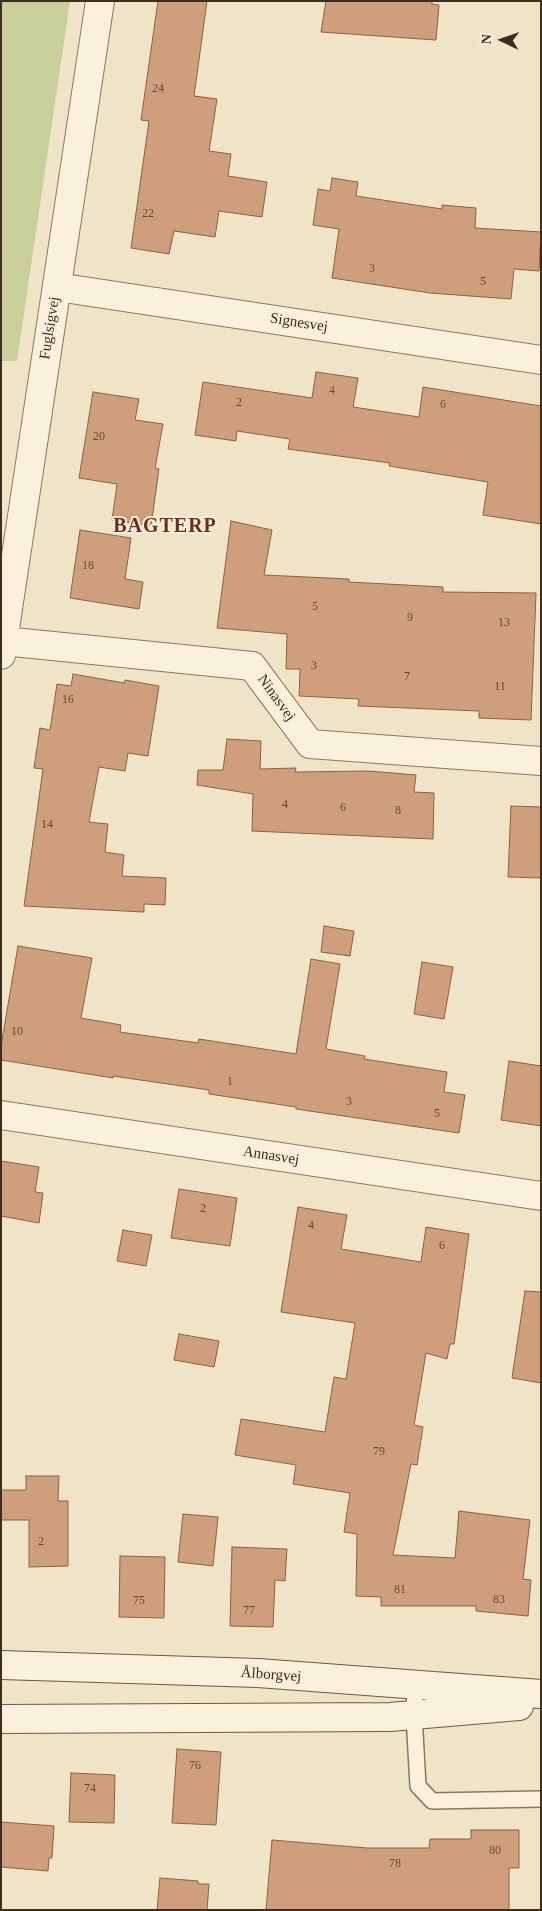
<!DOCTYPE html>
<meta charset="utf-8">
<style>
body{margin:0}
#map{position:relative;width:542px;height:1911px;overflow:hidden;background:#f0e4c8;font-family:"Times New Roman",serif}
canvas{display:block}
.frame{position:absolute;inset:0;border:2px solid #3d2e20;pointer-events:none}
.north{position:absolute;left:477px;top:15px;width:50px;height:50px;-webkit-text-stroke:4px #f7eed8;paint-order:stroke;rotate:273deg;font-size:14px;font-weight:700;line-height:20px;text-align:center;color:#3d2e20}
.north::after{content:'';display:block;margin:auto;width:18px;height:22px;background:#3d2e20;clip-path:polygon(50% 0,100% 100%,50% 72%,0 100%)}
</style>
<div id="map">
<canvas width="542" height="1911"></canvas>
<div class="frame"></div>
<div class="north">N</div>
</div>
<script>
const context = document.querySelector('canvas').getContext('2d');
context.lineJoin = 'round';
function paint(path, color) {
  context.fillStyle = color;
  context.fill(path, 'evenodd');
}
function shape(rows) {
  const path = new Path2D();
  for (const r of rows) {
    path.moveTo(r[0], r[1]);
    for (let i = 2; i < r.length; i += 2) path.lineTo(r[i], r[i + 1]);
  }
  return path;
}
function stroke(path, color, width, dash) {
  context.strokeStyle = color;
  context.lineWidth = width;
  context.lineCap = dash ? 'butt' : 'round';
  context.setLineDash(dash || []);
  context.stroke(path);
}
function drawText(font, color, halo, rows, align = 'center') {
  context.font = font + ' "Times New Roman",serif';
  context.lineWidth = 4;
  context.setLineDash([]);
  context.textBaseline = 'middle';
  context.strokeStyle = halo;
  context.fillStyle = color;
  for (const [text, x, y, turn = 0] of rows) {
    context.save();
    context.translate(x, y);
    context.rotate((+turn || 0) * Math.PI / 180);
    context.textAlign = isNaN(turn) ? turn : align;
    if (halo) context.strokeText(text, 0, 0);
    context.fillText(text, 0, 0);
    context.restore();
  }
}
paint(shape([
 [1,1,70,1,17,361,1,361]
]), '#c9cf9b');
const building = shape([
 [158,1,207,1,194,96,217,99,209,151,231,154,228,176,267,182,262,217,219,211,215,237,174,231,169,254,131,248,149,121,141,120,158,1],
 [326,1,432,1,432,4,439,5,436,40,321,32,326,1],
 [332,178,358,182,356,196,442,209,442,205,476,208,475,228,541,232,539,271,514,269,511,299,430,293,332,278,339,229,313,225,318,189,330,191,332,178],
 [316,372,358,378,353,407,419,417,423,387,541,406,541,524,483,515,488,482,389,466,390,463,288,449,290,439,237,431,236,441,195,435,203,382,312,398,316,372],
 [93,392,139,399,135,420,163,424,155,468,159,469,151,526,112,520,117,484,79,478,93,392],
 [231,521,272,530,264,575,349,579,349,582,443,587,443,592,536,593,531,720,479,718,479,711,358,706,359,699,299,696,300,669,286,669,287,634,217,628,231,521],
 [80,530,131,538,125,579,143,582,139,609,70,598,80,530],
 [73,674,124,683,125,680,159,686,148,756,128,753,125,771,99,767,89,822,108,824,105,852,124,855,122,876,166,878,165,905,144,904,144,912,24,906,43,769,34,768,40,728,50,730,57,684,71,686,73,674],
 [227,739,261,741,260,769,296,768,295,772,369,771,416,775,414,792,434,793,433,839,252,831,253,794,197,785,198,770,223,770,227,739],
 [511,806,541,807,541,878,508,877,511,806],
 [324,926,354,931,350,956,321,952,324,926],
 [18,946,92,958,81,1018,121,1025,120,1032,198,1043,199,1039,296,1054,311,959,340,964,326,1049,365,1056,364,1059,447,1072,444,1092,465,1095,459,1133,296,1109,296,1107,209,1094,209,1090,113,1076,113,1078,1,1060,1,1046,18,946],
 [422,962,453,967,444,1019,414,1014,422,962],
 [509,1061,541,1066,541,1126,501,1120,509,1061],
 [1,1161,39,1167,35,1192,43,1193,39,1223,1,1216,1,1161],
 [179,1189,237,1198,230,1246,171,1238,179,1189],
 [298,1207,347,1215,341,1249,421,1262,426,1227,469,1234,454,1344,450,1344,447,1359,426,1353,414,1425,423,1427,417,1465,411,1464,393,1555,455,1558,459,1511,530,1520,523,1579,531,1580,528,1616,476,1611,476,1606,381,1606,381,1597,356,1596,357,1534,344,1532,350,1493,293,1484,296,1465,235,1455,241,1419,325,1432,334,1377,346,1379,355,1323,281,1312,298,1207],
 [123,1230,152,1235,146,1266,117,1261,123,1230],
 [525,1291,541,1292,541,1383,512,1378,525,1291],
 [179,1334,219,1341,214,1367,174,1360,179,1334],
 [26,1476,59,1476,58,1501,68,1501,68,1566,29,1567,29,1520,1,1520,1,1490,26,1490,26,1476],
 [183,1514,218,1517,213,1566,178,1562,183,1514],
 [232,1547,287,1549,285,1581,275,1580,273,1627,230,1626,232,1547],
 [120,1556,165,1557,164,1618,119,1617,120,1556],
 [177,1749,221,1752,216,1825,172,1823,177,1749],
 [71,1773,115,1775,114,1823,69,1822,71,1773],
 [1,1822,54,1826,52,1858,49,1858,48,1871,1,1867,1,1822],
 [471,1830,519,1830,519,1868,509,1868,509,1910,266,1910,272,1840,367,1848,429,1848,430,1839,471,1839,471,1830],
 [160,1878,198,1881,198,1884,209,1884,207,1910,157,1910,160,1878]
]);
paint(building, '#cf9f7d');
stroke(building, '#8d5f41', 1);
const service = shape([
 [415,1685,414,1715,418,1786,432,1801,541,1799]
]);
const minor = shape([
 [57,287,541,360],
 [3,641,252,666,310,744,541,761],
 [1,655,100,1],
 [1,1115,541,1196]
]);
const secondary = shape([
 [1,1665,258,1673,541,1694],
 [1,1719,390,1717,519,1706]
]);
stroke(service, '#8d765c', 18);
stroke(minor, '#8d765c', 30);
stroke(secondary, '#6f573f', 30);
stroke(service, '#faf1dc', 15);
stroke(minor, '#faf1dc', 28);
stroke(secondary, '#faf1dc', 28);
drawText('12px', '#624a37', null, [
 ["24",158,89],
 ["22",148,214],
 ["3",372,269],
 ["5",483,282],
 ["4",332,391],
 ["2",239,403],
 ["6",443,405],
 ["20",99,437],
 ["18",88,566],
 ["5",315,607],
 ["9",410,618],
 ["13",504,623],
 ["3",314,666],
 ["7",407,677],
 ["11",500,687],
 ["16",68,700],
 ["4",285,805],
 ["6",343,808],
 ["8",398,811],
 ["14",47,825],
 ["10",17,1032],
 ["1",230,1082],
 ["3",349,1102],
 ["5",437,1114],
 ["2",203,1209],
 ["4",311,1226],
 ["6",442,1246],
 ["79",379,1452],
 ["2",41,1542],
 ["81",400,1590],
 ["83",499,1600],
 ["75",139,1601],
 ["77",249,1611],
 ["76",195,1766],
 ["74",90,1789],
 ["80",495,1851],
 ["78",395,1864]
]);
drawText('15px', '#3d2e20', '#f7eed8', [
 ["Signesvej",299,323,9],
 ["Fuglsigvej",50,328,-81],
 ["Ninasvej",276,698,54],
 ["Annasvej",271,1156,9],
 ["Ålborgvej",271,1675,4]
]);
context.letterSpacing = '1px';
drawText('bold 20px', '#6b2e1e', '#f7eed8', [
 ["BAGTERP",165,527]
]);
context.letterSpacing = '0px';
</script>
